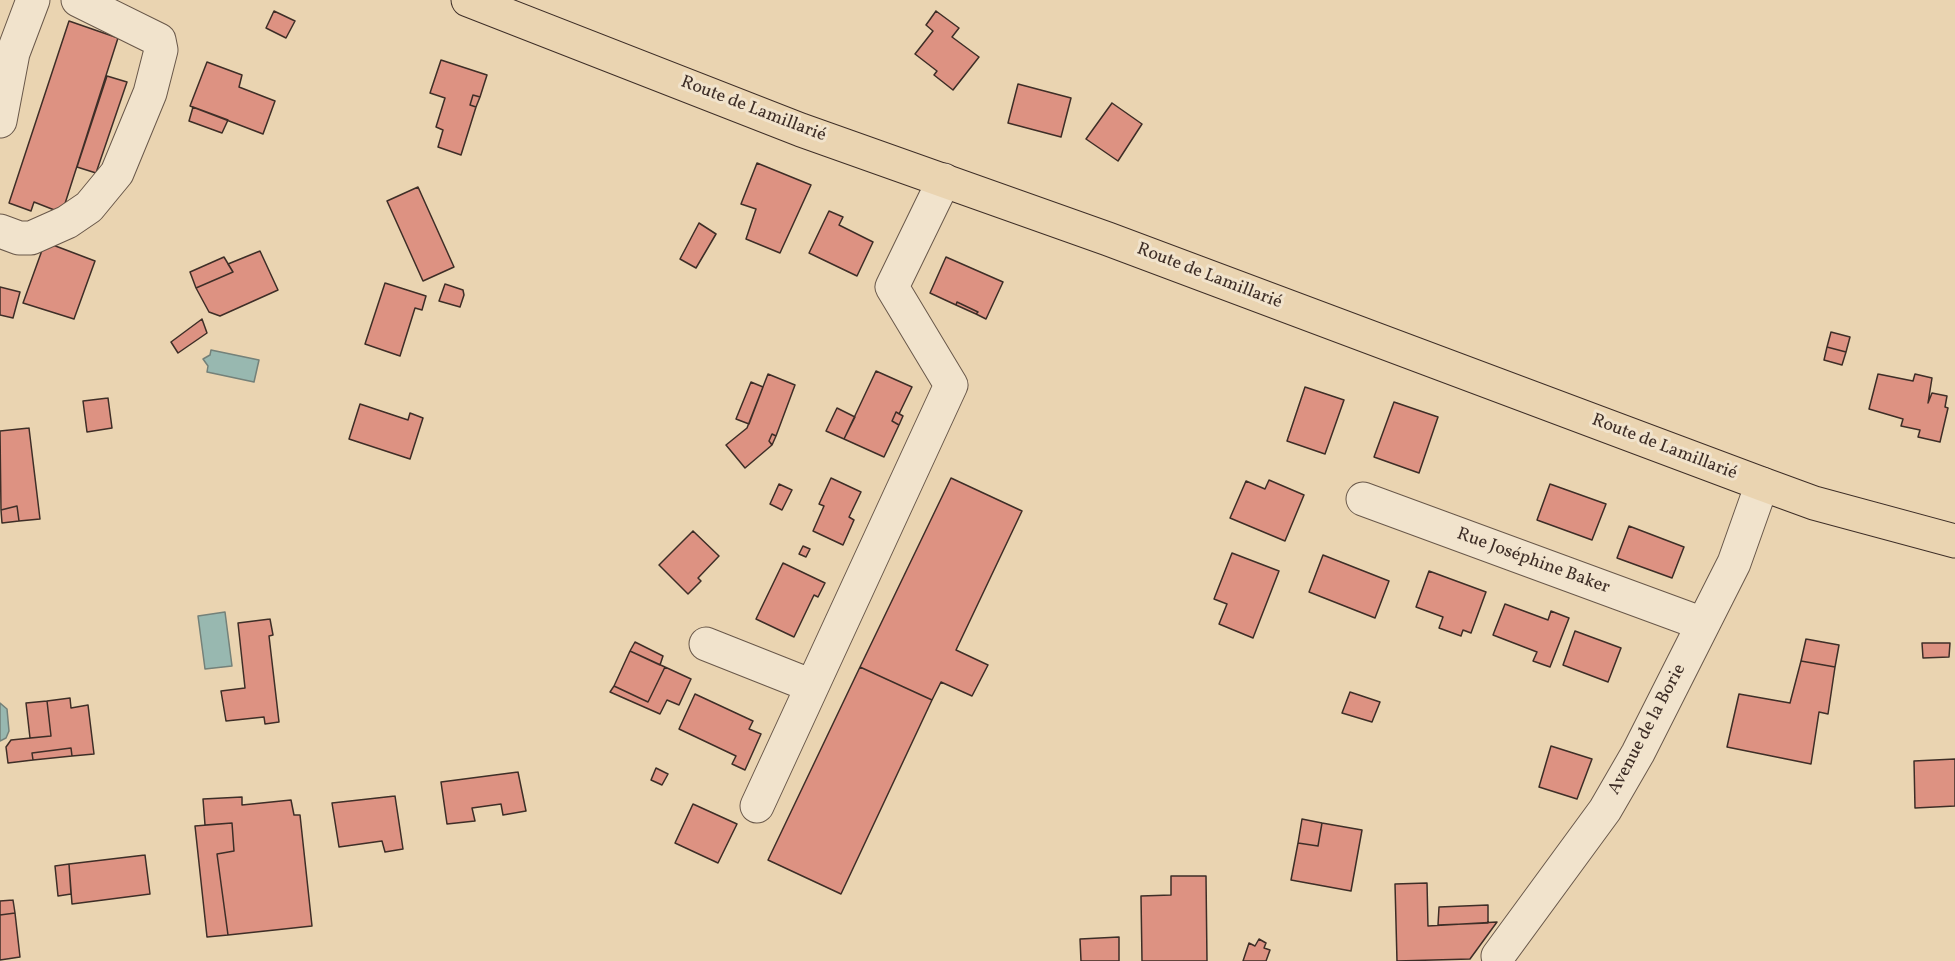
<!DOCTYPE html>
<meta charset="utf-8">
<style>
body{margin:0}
canvas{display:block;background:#ead4b1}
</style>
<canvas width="1955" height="961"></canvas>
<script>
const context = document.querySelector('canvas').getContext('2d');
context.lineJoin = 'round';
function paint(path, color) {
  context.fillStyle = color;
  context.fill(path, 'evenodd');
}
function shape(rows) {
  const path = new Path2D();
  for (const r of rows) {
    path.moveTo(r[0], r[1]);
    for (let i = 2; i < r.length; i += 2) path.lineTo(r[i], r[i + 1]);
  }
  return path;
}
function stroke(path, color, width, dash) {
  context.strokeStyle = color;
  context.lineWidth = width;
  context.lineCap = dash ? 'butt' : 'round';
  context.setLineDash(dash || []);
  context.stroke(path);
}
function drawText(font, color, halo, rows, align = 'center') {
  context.font = font + ' Vollkorn,serif';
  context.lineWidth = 6;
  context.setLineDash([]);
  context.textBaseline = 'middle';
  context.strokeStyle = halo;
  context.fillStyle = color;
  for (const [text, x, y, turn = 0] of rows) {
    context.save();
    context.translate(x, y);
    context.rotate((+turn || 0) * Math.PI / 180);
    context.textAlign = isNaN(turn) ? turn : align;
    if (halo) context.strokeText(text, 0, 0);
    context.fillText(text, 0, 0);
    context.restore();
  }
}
const water = shape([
 [211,350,259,360,254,382,207,372,208,366,203,359,210,355,211,350],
 [225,612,232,666,205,669,198,616,225,612],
 [0,703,7,709,9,731,6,738,0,741,0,703]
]);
paint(water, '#98b8b0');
stroke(water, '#748179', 1.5);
const building = shape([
 [274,11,295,21,286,38,266,28,274,11],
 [936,11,959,28,952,37,979,57,953,90,934,75,937,71,915,54,933,31,926,25,936,11],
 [69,21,118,38,62,213,34,202,31,211,9,203,69,21],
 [441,60,487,75,480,97,473,95,470,105,476,107,461,155,438,147,443,130,436,127,445,98,430,93,441,60],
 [207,62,242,75,239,87,275,101,263,134,190,106,207,62],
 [107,76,127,82,96,173,77,167,107,76],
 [1018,84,1071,98,1061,137,1008,123,1018,84],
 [473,95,480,97,476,107,470,105,473,95],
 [1112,103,1142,124,1118,161,1086,139,1112,103],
 [193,107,228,120,222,133,189,121,193,107],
 [757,163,811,185,780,253,746,239,756,209,741,204,757,163],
 [418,187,454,267,423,281,387,201,418,187],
 [829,211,843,217,839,225,873,242,857,276,809,253,829,211],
 [699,223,716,234,696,268,680,259,699,223],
 [45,242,95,261,74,319,23,303,45,242],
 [260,251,278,290,220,316,209,312,196,288,233,272,228,264,260,251],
 [224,257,233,272,196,288,190,272,224,257],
 [946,257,1003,282,986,319,976,314,978,312,957,302,956,305,930,293,946,257],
 [385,283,426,296,422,310,415,308,400,356,365,344,385,283],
 [445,284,463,290,464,295,460,307,439,301,445,284],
 [0,287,20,292,13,318,0,315,0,287],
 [957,302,978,312,976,314,956,305,957,302],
 [202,319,207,333,178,353,171,342,202,319],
 [1831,332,1850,337,1846,352,1827,347,1831,332],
 [1827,347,1846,352,1842,365,1824,360,1827,347],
 [876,371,912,387,899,414,896,412,892,421,899,425,884,457,844,439,876,371],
 [768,374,795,385,776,436,772,434,769,441,772,445,745,468,726,445,747,428,768,374],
 [1878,374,1913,381,1915,374,1932,378,1928,403,1932,393,1947,396,1945,407,1948,408,1940,442,1918,437,1920,430,1901,426,1903,419,1869,409,1878,374],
 [751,382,763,387,749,424,736,419,751,382],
 [1305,387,1344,400,1325,454,1287,441,1305,387],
 [108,398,112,428,87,432,83,401,108,398],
 [1394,402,1438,417,1419,473,1374,457,1394,402],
 [360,404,408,420,410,413,423,418,410,459,349,439,360,404],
 [837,408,855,417,844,439,826,431,837,408],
 [896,412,903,416,899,425,892,421,896,412],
 [29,428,40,519,19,521,17,506,1,510,0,431,29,428],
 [772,434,776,436,772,445,769,441,772,434],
 [831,478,861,492,849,517,854,520,843,545,813,531,824,506,819,504,831,478],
 [951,478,1022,511,956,650,988,665,972,696,941,682,932,700,860,667,951,478],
 [1269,480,1304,495,1285,541,1230,518,1246,481,1265,489,1269,480],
 [779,484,792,490,782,510,770,504,779,484],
 [1550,484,1606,504,1592,540,1537,520,1550,484],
 [17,506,19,521,2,523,1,510,17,506],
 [1629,526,1684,547,1672,578,1617,558,1629,526],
 [693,531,719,556,698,578,701,581,688,594,659,565,693,531],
 [803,546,810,549,806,557,799,554,803,546],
 [1232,553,1279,571,1253,638,1219,624,1227,604,1214,599,1232,553],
 [1323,555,1389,581,1375,618,1309,592,1323,555],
 [783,563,825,583,818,597,814,595,794,637,756,619,783,563],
 [1429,571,1486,592,1471,633,1463,630,1461,636,1439,628,1443,617,1416,607,1429,571],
 [1505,604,1548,620,1551,611,1569,618,1550,667,1533,661,1537,652,1493,635,1505,604],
 [270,619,273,635,269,636,279,722,265,724,264,717,226,721,221,691,245,688,238,623,270,619],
 [1575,631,1621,648,1608,682,1563,665,1575,631],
 [1806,639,1839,645,1835,667,1801,661,1806,639],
 [635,642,663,656,660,665,630,651,635,642],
 [1922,643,1950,643,1949,657,1923,658,1922,643],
 [630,651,665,667,648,702,614,686,630,651],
 [1801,661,1835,667,1828,714,1819,712,1811,764,1727,747,1739,694,1790,703,1801,661],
 [665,667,691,679,679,705,667,700,660,714,610,692,614,686,648,702,665,667],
 [860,667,932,700,841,894,768,860,860,667],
 [1350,692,1380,702,1372,722,1342,713,1350,692],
 [695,694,753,721,749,729,761,734,745,770,732,764,736,756,679,729,695,694],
 [70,698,71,708,88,705,94,754,72,756,71,748,32,753,33,760,8,763,6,747,11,740,51,736,47,701,70,698],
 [47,701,51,736,30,738,26,703,47,701],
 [1551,746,1592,759,1577,799,1539,787,1551,746],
 [71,748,72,756,33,760,32,753,71,748],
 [1955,759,1955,806,1915,808,1914,761,1955,759],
 [656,768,668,774,662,785,651,780,656,768],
 [518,772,526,811,503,815,501,804,472,808,475,821,447,824,441,782,518,772],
 [395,796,403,849,385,852,382,841,339,847,332,803,395,796],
 [242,797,242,805,291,800,294,815,300,815,312,926,228,935,217,854,234,851,232,823,205,825,203,799,242,797],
 [693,804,737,824,718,863,675,843,693,804],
 [1302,819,1322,823,1318,846,1298,843,1302,819],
 [232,823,234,851,217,854,228,935,207,937,195,826,232,823],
 [1322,823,1362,830,1351,891,1291,880,1298,843,1318,846,1322,823],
 [145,855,150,894,72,904,69,864,145,855],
 [69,864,71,894,58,896,55,866,69,864],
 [1171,876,1206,876,1207,961,1142,961,1141,896,1171,895,1171,876],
 [1427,883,1428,926,1497,922,1470,959,1397,961,1395,884,1427,883],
 [13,900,15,913,0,915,0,901,13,900],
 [1488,905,1488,923,1438,925,1439,907,1488,905],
 [15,913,20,957,0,960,0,915,15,913],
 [1119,937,1119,961,1081,961,1080,939,1119,937],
 [1259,939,1266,943,1264,948,1270,950,1266,961,1243,961,1249,943,1255,946,1259,939]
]);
paint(building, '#dd9282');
stroke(building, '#3e2e27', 1.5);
const minor = shape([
 [0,121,13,53,33,0],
 [0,231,19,238,31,238,67,222,89,207,117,173,150,93,161,50,159,40,78,0],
 [1363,499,1703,624],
 [706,644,812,686],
 [757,806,951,385,892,287,944,180],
 [1498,956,1605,810,1638,753,1734,563,1762,484]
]);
const major = shape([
 [468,0,801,130,1108,239,1762,484,1814,503,1955,541]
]);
stroke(minor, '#69584a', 35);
stroke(major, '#3e2e27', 35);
stroke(minor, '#f1e3cc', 33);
stroke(major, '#ead4b1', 33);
drawText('18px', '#3e2e27', '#f1e3cc', [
 ["Route de Lamillarié",753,110,21],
 ["Route de Lamillarié",1209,277,21],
 ["Route de Lamillarié",1664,448,21],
 ["Rue Joséphine Baker",1533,562,20],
 ["Avenue de la Borie",1648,730,-62]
]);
</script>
